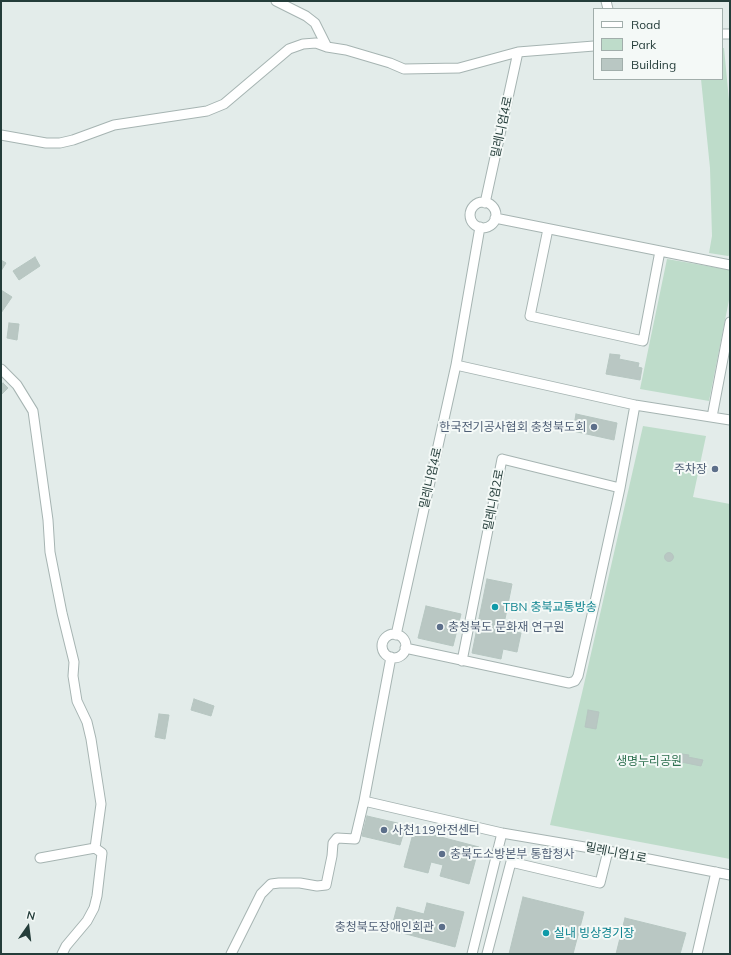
<!DOCTYPE html>
<meta charset="utf-8">
<style>
body{margin:0}
#map{position:relative;width:731px;height:955px;overflow:hidden;background:#e3ecea;font-family:Mulish,sans-serif}
canvas{display:block}
.frame{position:absolute;inset:0;border:2px solid #243d3a;pointer-events:none}
.legend{position:absolute;left:593px;top:8px;width:130px;height:72px;box-sizing:border-box;background:#f4f9f7;border:1px solid #a1aeab;margin:0;padding:5px 7px;list-style:none;font-size:12px;color:#243d3a}
.legend li{display:flex;align-items:center;gap:8px;height:20px}
.legend b{width:20px;border:1px solid #a1aeab}
.north{position:absolute;left:8px;top:907px;width:40px;height:40px;-webkit-text-stroke:3px #f4f9f7;paint-order:stroke;rotate:14deg;font-size:11px;font-weight:700;line-height:16px;text-align:center;color:#243d3a}
.north::after{content:'';display:block;margin:auto;width:14px;height:18px;background:#243d3a;clip-path:polygon(50% 0,100% 100%,50% 72%,0 100%)}
</style>
<div id="map">
<canvas width="731" height="955"></canvas>
<div class="frame"></div>
<ul class="legend">
<li><b style="height:5px;background:#fff"></b>Road</li>
<li><b style="height:11px;background:#bedcca"></b>Park</li>
<li><b style="height:11px;background:#b9c7c3"></b>Building</li>
</ul>
<div class="north">N</div>
</div>
<script>
const context = document.querySelector('canvas').getContext('2d');
context.lineJoin = 'round';
function paint(path, color) {
  context.fillStyle = color;
  context.fill(path, 'evenodd');
}
function shape(rows) {
  const path = new Path2D();
  for (const r of rows) {
    if (r.length === 3) {
      path.moveTo(r[0] + r[2], r[1]);
      path.arc(r[0], r[1], r[2], 0, 2 * Math.PI);
      continue;
    }
    path.moveTo(r[0], r[1]);
    for (let i = 2; i < r.length; i += 2) path.lineTo(r[i], r[i + 1]);
  }
  return path;
}
function stroke(path, color, width, dash) {
  context.strokeStyle = color;
  context.lineWidth = width;
  context.lineCap = dash ? 'butt' : 'round';
  context.setLineDash(dash || []);
  context.stroke(path);
}
function drawText(font, color, halo, rows, align = 'center') {
  context.font = font + ' Mulish,"Noto Sans KR",sans-serif';
  context.lineWidth = 4;
  context.setLineDash([]);
  context.textBaseline = 'middle';
  context.strokeStyle = halo;
  context.fillStyle = color;
  for (const [text, x, y, turn = 0] of rows) {
    context.save();
    context.translate(x, y);
    context.rotate((+turn || 0) * Math.PI / 180);
    context.textAlign = isNaN(turn) ? turn : align;
    if (halo) context.strokeText(text, 0, 0);
    context.fillText(text, 0, 0);
    context.restore();
  }
}
paint(shape([
 [722,48,724,48,730,111,730,255,728,256,709,253,712,236,710,168,701,79,722,79],
 [667,259,730,270,730,295,709,401,640,389],
 [643,426,706,436,693,497,730,504,730,859,550,825,582,693]
]), '#bedcca');
const building = shape([
 [35,257,40,266,19,280,13,271,35,257],
 [1,260,6,263,1,271,1,260],
 [1,290,12,297,1,313,1,290],
 [9,323,19,324,17,340,7,338,9,323],
 [610,354,620,355,619,359,639,363,638,367,642,368,640,380,606,374,610,354],
 [3,383,8,388,1,395,1,385,3,383],
 [576,414,617,423,614,440,573,431,576,414],
 [669,557,4.5],
 [487,579,512,584,503,629,521,633,517,652,503,649,501,659,472,653,487,579],
 [426,606,461,614,453,646,418,638,426,606],
 [194,699,214,706,211,716,191,710,194,699],
 [588,710,599,712,596,729,585,727,588,710],
 [159,714,169,715,165,739,155,737,159,714],
 [672,754,682,756,682,754,689,755,688,757,703,760,701,766,671,760,672,754],
 [367,816,406,825,400,845,362,836,367,816],
 [414,830,479,847,469,884,440,876,443,865,431,862,428,873,404,867,414,830],
 [523,897,584,912,573,954,509,954,523,897],
 [427,903,464,912,455,947,391,930,397,907,424,914,427,903],
 [625,918,686,933,680,954,616,954,625,918]
]);
paint(building, '#b9c7c3');
stroke(building, '#b6c6c1', 1);
const minor = shape([
 [276,1,306,16,315,23,327,47],
 [606,1,608,9],
 [722,34,730,34],
 [1,135,46,143,60,143,73,140,114,125,207,111,224,104,289,49,303,44,316,43,327,47,346,50,390,63,404,69,459,68,518,52,594,46],
 [483,215,13],
 [485,203,518,52],
 [495,218,730,265],
 [548,229,530,316,643,341,660,251],
 [456,365,635,405,730,420],
 [1,369,17,385,33,411,48,520,50,552,62,613,74,662,73,676,77,701,87,722,91,739,101,804,95,848,40,858],
 [712,417,730,322],
 [394,646,12],
 [396,635,456,365,480,227],
 [405,648,569,683,575,681,578,676,597,593,620,488,635,405],
 [462,661,502,459,620,488],
 [364,801,502,833,608,851,730,875],
 [62,954,66,946,87,921,94,908,97,896,102,853,95,848],
 [231,954,261,894,271,884,279,883,300,883,317,886,326,885,332,856,333,843,337,838,355,839,364,801,391,657],
 [472,954,502,833],
 [487,954,511,862,600,883,608,851],
 [697,954,716,872]
]);
stroke(minor, '#a6b4b2', 11);
stroke(minor, '#fff', 9);
for (const [x, y, r, color] of [
 [594,427,4,"#5c6f8a"],
 [715,469,4,"#5c6f8a"],
 [495,607,4,"#0f9aa8"],
 [440,627,4,"#5c6f8a"],
 [384,830,4,"#5c6f8a"],
 [442,854,4,"#5c6f8a"],
 [442,927,4,"#5c6f8a"],
 [546,933,4,"#0f9aa8"]
]) {
  const dot = new Path2D();
  dot.arc(x, y, r, 0, 2 * Math.PI);
  context.fillStyle = color;
  context.fill(dot);
  stroke(dot, '#f4f9f7', 1.5);
}
drawText('12px', '#243d3a', '#f4f9f7', [
 ["밀레니엄4로",502,127,-78],
 ["밀레니엄4로",431,478,-77],
 ["밀레니엄2로",494,500,-79],
 ["밀레니엄1로",616,853,11]
]);
drawText('12px', '#4e5e75', '#f4f9f7', [
 ["한국전기공사협회 충청북도회",586,427],
 ["주차장",707,469],
 ["충청북도 문화재 연구원",448,627,"left"],
 ["사천119안전센터",392,830,"left"],
 ["충북도소방본부 통합청사",450,854,"left"],
 ["충청북도장애인회관",434,927]
], 'right');
drawText('12px', '#0d838f', '#f4f9f7', [
 ["TBN 충북교통방송",503,607],
 ["실내 빙상경기장",554,933]
], 'left');
drawText('12px', '#307252', '#f4f9f7', [
 ["생명누리공원",649,761]
]);
</script>
